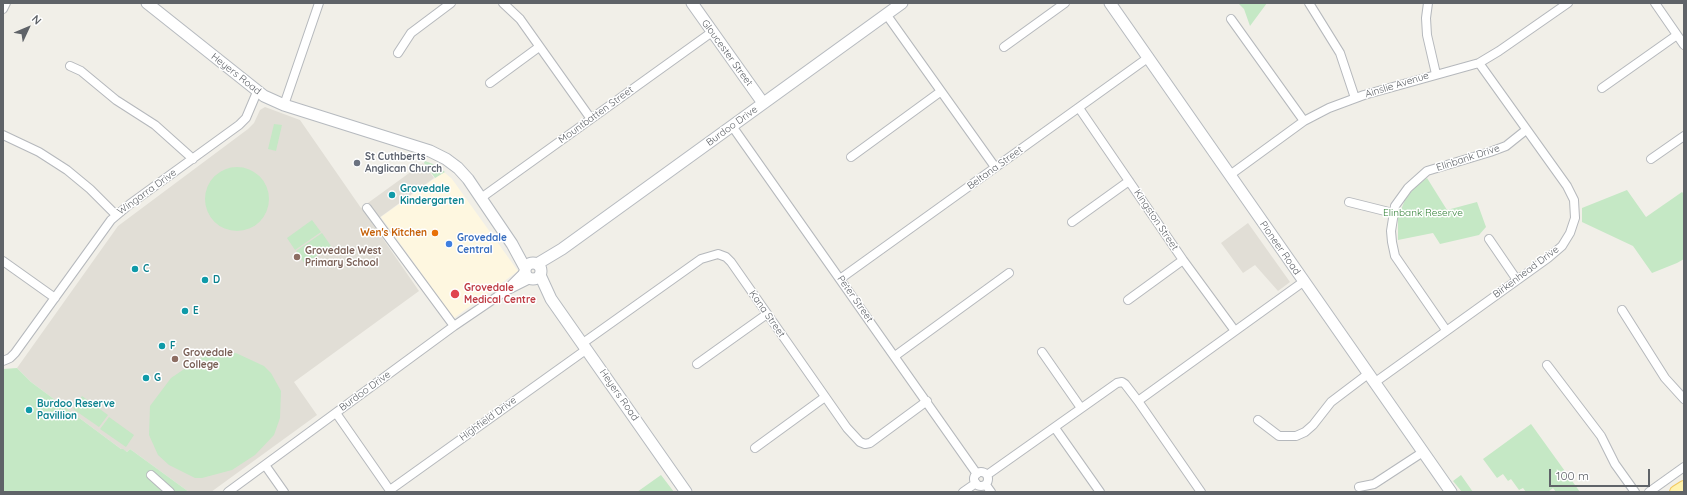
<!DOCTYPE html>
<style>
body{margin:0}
#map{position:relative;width:1687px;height:495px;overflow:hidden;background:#f1efe8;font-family:Quicksand,sans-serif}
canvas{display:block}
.frame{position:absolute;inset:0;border:4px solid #5f6368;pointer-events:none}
.north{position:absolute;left:8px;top:8px;width:40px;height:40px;-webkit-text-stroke:3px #fff;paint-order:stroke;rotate:46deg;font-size:11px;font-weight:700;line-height:16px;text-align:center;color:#5f6368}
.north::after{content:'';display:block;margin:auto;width:14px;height:18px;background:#5f6368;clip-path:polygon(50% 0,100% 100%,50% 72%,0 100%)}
.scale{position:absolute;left:1549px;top:469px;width:101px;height:18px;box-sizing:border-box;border:2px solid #5f6368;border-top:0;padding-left:5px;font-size:12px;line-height:14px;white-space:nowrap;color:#5f6368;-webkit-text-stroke:3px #fff;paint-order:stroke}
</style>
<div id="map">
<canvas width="1687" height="495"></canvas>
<div class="frame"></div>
<div class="north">N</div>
<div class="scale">100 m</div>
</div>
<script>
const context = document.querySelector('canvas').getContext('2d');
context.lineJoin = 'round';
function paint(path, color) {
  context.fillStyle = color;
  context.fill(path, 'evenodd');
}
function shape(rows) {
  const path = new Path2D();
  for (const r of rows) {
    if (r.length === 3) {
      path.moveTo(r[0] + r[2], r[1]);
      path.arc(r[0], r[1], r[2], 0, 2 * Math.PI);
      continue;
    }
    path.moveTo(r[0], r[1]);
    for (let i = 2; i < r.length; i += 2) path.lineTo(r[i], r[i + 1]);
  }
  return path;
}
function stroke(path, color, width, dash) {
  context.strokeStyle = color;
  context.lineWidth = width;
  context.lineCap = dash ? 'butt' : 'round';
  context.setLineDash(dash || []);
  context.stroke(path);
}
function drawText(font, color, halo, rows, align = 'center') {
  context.font = font + ' Quicksand,sans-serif';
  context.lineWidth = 3;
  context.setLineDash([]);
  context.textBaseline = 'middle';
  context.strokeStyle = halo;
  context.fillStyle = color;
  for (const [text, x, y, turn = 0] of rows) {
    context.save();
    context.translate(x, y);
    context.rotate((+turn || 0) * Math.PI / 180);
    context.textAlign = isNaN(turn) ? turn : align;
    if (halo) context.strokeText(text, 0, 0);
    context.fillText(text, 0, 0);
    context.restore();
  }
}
paint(shape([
 [444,172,452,179,518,271,454,318,381,217]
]), '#fef7e0');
paint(shape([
 [265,107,300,120,361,208,423,163,434,178,372,223,419,291,294,382,317,415,211,492,189,492,130,449,127,452,121,449,31,382,17,368,118,226,248,129,254,123,260,110],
 [1248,223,1290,282,1278,291,1255,265,1243,273,1221,243]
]), '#e1ded6');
paint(shape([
 [1238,3,1267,3,1250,26,1244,9],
 [274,124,282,125,276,151,268,149],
 [425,161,433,164,445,172,435,178,424,163],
 [237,199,32],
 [1427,178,1447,210,1477,202,1486,227,1479,235,1440,244,1433,233,1398,240,1398,217,1405,200,1414,188],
 [1627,190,1646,217,1682,192,1684,194,1684,259,1677,263,1652,273,1633,246,1582,222,1582,208],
 [312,220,321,232,295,250,287,238],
 [322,233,331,246,305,264,296,251],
 [236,353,264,366,271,373,281,391,280,418,274,435,255,455,232,470,202,478,195,478,169,465,158,455,149,435,150,406,171,378,202,357],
 [17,368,31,382,121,449,123,449,127,452,130,449,189,492,3,492,3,369],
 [82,396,108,415,99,427,73,409],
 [109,417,134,435,126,447,100,429],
 [1531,424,1580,492,1556,492,1553,488,1548,492,1526,492,1523,488,1519,490,1511,479,1508,481,1503,474,1497,478,1483,459],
 [661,475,674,492,637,492],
 [1461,475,1473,492,1462,492,1453,481]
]), '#c5e8c5');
const street = shape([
 [503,3,520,19,591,119],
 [1309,3,1340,53,1355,98],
 [1428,3,1426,18,1427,35,1436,74],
 [1655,3,1684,45],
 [3,9,6,3],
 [886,14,995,167],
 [1231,19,1304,121],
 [1004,47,1065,3],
 [398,53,411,33,451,3],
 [70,66,81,71,116,100,155,125,193,159],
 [490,83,539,47],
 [1602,88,1677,35],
 [284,105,319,3],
 [1079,108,1183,260,1235,331],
 [732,126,977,474],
 [3,135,39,152,67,170,90,189,116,215],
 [851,157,940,92],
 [1651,159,1684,136],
 [1230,175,1304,121,1329,108,1364,95,1479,63,1499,51,1568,3],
 [481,198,712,32],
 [1349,202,1393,213],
 [367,208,454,326],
 [1072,222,1129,181],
 [1489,239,1517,280],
 [3,261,55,298],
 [840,279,1149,57],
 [510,286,524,272],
 [1128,300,1183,260],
 [1622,310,1665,378,1684,399],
 [1446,330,1395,256,1392,242,1391,231,1395,206,1408,188,1427,171,1490,152,1506,146,1526,130],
 [583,343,701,259,718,254,726,257,731,262,847,428,860,442,865,444,870,443,927,401],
 [1042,352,1081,408],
 [895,356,1009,273],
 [3,361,10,358,15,353,111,220,130,204,239,125,246,118,257,92],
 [697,364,767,314],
 [1547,365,1601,436,1615,464,1635,492],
 [1374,383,1548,258,1562,246,1570,233,1575,218,1574,200,1567,186,1479,63],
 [1138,401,1303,282],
 [336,413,391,492],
 [1258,420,1279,436,1296,436,1305,432,1313,425,1331,402,1368,374],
 [1055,428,1100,492],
 [755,448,825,397],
 [265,465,284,492],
 [981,479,7],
 [151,475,170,492],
 [987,475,1117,383,1122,382,1125,384,1138,401,1201,492],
 [986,485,991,492],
 [1359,487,1374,484,1423,452],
 [390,490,587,349],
 [228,492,454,326,504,292,530,279],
 [963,492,976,483],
 [1649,492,1684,467]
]);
const secondary = shape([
 [147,3,264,96,284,105,430,151,446,159,458,168,468,179,512,244,525,268],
 [692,3,763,103],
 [1110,3,1451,492],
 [533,271,8],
 [537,264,562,249,902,3],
 [540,275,551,299,686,492]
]);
const primary = shape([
 [1676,492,1684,487]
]);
stroke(street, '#b5b8bc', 10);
stroke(secondary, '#b6babf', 13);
stroke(primary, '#f2c960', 14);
stroke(street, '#fff', 8);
stroke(secondary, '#fff', 11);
stroke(primary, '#fff2af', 12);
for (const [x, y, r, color] of [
 [357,163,4,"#6b7280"],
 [392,195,4,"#0f9aa8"],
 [435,233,4,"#e8710a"],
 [449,244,4,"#3f7fe0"],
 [297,257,4,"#8d6e63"],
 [135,269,4,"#0f9aa8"],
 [205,280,4,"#0f9aa8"],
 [455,294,5,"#e0444e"],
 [185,311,4,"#0f9aa8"],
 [162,346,4,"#0f9aa8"],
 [175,359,4,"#8d6e63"],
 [146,378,4,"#0f9aa8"],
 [29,410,4,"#0f9aa8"]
]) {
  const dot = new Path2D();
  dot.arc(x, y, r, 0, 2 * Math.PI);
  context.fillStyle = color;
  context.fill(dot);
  stroke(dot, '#fff', 1.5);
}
drawText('10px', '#5f6368', '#fff', [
 ["Gloucester Street",727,53,54],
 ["Heyers Road",236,74,38],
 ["Ainslie Avenue",1397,85,-17],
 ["Mountbatten Street",596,115,-36],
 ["Burdoo Drive",732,126,-36],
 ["Elinbank Drive",1468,158,-18],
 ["Beltana Street",995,168,-36],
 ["Wingarra Drive",147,192,-36],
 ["Kingston Street",1156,220,56],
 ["Pioneer Road",1280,248,55],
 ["Birkenhead Drive",1526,272,-37],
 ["Peter Street",855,299,55],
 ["Kana Street",767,314,55],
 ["Burdoo Drive",365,391,-36],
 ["Heyers Road",619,395,55],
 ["Highfield Drive",488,419,-36]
]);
drawText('bold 10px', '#5b616d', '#fff', [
 ["St Cuthberts",365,157],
 ["Anglican Church",365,169]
], 'left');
drawText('bold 10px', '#0d838f', '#fff', [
 ["Grovedale",400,189],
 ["Kindergarten",400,201],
 ["C",143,269],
 ["D",213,280],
 ["E",193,311],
 ["F",170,346],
 ["G",154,378],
 ["Burdoo Reserve",37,404],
 ["Pavillion",37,416]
], 'left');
drawText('10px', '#348238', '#fff', [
 ["Elinbank Reserve",1423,213]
]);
drawText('bold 10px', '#c56008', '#fff', [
 ["Wen's Kitchen",427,233]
], 'right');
drawText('bold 10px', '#366cbe', '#fff', [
 ["Grovedale",457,238],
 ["Central",457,250]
], 'left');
drawText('bold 10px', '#785e54', '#fff', [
 ["Grovedale West",305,251],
 ["Primary School",305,263],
 ["Grovedale",183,353],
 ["College",183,365]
], 'left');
drawText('bold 10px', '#be3a42', '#fff', [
 ["Grovedale",464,288],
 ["Medical Centre",464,300]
], 'left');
</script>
